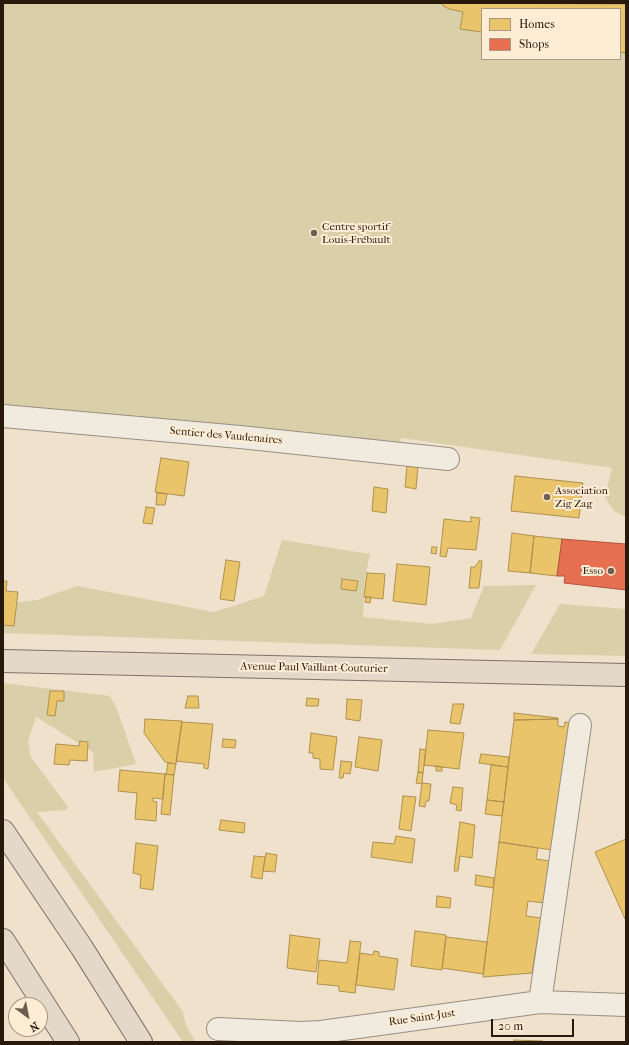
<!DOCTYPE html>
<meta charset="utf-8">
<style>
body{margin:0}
#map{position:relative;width:629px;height:1045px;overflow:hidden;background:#efe1cc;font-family:"IM FELL French Canon",serif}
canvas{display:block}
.frame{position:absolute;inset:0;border:4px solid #27190c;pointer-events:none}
.legend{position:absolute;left:481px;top:8px;width:140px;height:52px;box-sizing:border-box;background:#feedd5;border:1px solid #a89885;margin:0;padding:5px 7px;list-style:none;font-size:12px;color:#27190c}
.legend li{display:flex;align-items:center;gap:8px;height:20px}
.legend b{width:20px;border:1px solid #a89885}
.north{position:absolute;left:8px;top:997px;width:40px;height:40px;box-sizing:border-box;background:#feedd5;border:1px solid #a89885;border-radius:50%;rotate:148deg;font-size:11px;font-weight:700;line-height:16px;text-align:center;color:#27190c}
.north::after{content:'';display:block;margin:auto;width:14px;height:18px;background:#6d5f4f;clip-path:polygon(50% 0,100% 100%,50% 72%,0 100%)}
.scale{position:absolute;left:491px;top:1019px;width:83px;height:18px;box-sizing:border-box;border:2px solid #27190c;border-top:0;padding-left:5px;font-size:12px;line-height:14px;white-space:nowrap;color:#27190c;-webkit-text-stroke:3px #feedd5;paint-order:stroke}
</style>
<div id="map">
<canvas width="629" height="1045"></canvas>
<div class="frame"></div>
<ul class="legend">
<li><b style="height:11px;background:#e9c46a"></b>Homes</li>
<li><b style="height:11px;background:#e76f51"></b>Shops</li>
</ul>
<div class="north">N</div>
<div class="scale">20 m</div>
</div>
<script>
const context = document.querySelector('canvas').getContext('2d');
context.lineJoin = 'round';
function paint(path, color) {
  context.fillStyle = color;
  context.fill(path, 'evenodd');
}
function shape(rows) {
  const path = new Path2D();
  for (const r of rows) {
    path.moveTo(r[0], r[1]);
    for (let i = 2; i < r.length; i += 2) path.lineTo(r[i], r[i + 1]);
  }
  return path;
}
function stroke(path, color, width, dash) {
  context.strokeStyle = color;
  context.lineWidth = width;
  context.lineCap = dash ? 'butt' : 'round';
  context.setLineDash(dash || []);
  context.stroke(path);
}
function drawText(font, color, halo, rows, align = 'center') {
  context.font = font + ' "IM FELL French Canon",serif';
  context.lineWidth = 4;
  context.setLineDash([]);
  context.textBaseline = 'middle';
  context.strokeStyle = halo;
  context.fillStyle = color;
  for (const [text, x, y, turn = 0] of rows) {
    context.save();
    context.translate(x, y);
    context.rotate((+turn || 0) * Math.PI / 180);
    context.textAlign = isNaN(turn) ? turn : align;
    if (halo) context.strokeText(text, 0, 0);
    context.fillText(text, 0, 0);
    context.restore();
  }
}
paint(shape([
 [3,3,626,3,626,517,614,511,605,497,612,468,401,438,400,446,3,407],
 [482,9,620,9,620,59,482,59],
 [282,540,370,554,365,578,363,617,432,624,471,618,484,586,536,585,500,650,3,633,3,604,37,600,77,586,214,612,264,596],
 [560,604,626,609,626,656,531,654],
 [3,683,110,696,117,709,136,764,94,772,93,752,36,717,28,741,31,757,68,807,66,810,37,812,183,1012,186,1026,196,1042,183,1042,3,778]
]), '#d9d0a9');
const homes = shape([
 [442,3,626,4,626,53,620,52,620,9,482,9,482,32,460,29,463,12,449,9,442,5,442,3],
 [161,458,189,462,184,496,155,492,161,458],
 [407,466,418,467,416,489,405,487,407,466],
 [515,476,583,483,579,518,511,511,515,476],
 [374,487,388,489,386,513,372,511,374,487],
 [157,493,167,494,165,505,156,505,157,493],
 [146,507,155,508,152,524,143,523,146,507],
 [471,517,480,518,476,550,448,548,446,557,440,556,444,519,471,522,471,517],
 [512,533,534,536,530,573,508,571,512,533],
 [534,536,562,539,557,576,530,573,534,536],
 [432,547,437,547,436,554,431,553,432,547],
 [226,560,240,562,234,601,220,599,226,560],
 [479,561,482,561,479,588,469,588,471,567,475,567,479,561],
 [397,564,430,567,426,605,393,601,397,564],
 [367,573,385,574,383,599,364,597,367,573],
 [342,579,358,581,356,591,341,589,342,579],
 [3,581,7,581,6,591,18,592,14,626,3,625,3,581],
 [366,597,371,597,370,603,365,602,366,597],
 [50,691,64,691,64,701,57,701,55,716,47,715,50,691],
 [188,696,198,696,199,708,185,708,188,696],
 [307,698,319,699,318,706,306,706,307,698],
 [347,699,362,700,360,721,346,719,347,699],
 [453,704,464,704,460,724,450,723,453,704],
 [514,713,558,718,558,719,514,720,514,713],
 [145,719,182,721,176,764,165,762,144,733,145,719],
 [558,719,558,726,564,727,565,722,573,723,552,850,499,842,514,720,558,719],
 [182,722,213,724,208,769,204,768,204,764,176,761,182,722],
 [428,730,464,733,459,769,424,765,428,730],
 [311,733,337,737,333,770,320,769,320,759,313,758,313,753,309,753,311,733],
 [359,737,382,740,378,771,355,767,359,737],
 [223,739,236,740,235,748,222,747,223,739],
 [80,741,88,742,87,761,70,760,69,765,54,764,56,744,79,746,80,741],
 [420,749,426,750,423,773,418,772,420,749],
 [481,754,509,757,508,767,479,763,481,754],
 [341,761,352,762,350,774,344,773,343,778,339,778,341,761],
 [168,763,176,764,174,775,166,774,168,763],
 [491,765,508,767,504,802,487,800,491,765],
 [436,766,442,767,442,771,436,771,436,766],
 [120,770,165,774,163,799,153,798,153,801,157,802,156,821,135,819,137,793,118,791,120,770],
 [418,772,423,773,422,784,416,783,418,772],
 [165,774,174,775,170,815,161,814,165,774],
 [422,783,431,784,429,801,426,801,425,807,419,806,422,783],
 [453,787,463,788,461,811,456,810,457,805,450,803,453,787],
 [403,796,416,797,411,831,399,829,403,796],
 [487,800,504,802,502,816,485,814,487,800],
 [221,820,245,823,244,833,219,830,221,820],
 [460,822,475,825,472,858,460,856,458,871,454,871,460,822],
 [396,836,415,839,412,863,371,857,373,842,394,844,396,836],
 [626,839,626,921,595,852,626,839],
 [499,842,538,848,536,859,550,861,544,903,528,901,526,916,541,918,532,973,483,977,499,842],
 [136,843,158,846,153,890,140,888,141,875,133,873,136,843],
 [266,853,277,855,275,872,263,871,266,853],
 [254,856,265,857,262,879,251,877,254,856],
 [476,875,494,878,493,888,475,885,476,875],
 [437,896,451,898,450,908,436,907,437,896],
 [415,931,446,935,442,970,411,966,415,931],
 [290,935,320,939,316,972,287,968,290,935],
 [446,937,487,942,483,974,442,968,446,937],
 [350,941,361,942,355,993,339,991,339,986,317,984,319,960,347,963,350,941],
 [374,951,379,952,379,956,398,959,394,990,356,985,360,953,373,955,374,951],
 [514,1040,543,1041,543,1042,514,1042,514,1040]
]);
paint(homes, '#e9c46a');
stroke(homes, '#af914e', 1);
const shops = shape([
 [562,539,626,544,626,590,564,583,565,576,557,576,562,539]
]);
paint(shops, '#e76f51');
stroke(shops, '#ad553c', 1);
const minor = shape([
 [3,416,240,437,448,459],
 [540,1002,580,725],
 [218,1029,301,1033,321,1032,540,1002,626,1005]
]);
const major = shape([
 [3,661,626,675]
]);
const highway = shape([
 [3,831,82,948,141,1042],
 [3,940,68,1042]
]);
stroke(minor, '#988e81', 24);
stroke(major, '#7c7367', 24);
stroke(highway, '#7c7367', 24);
stroke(minor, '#f1eadf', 22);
stroke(major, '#e4d9c9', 22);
stroke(highway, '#e4d9c9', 22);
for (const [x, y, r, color] of [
 [314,233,4,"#6d5f4f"],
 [547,497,4,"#6d5f4f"],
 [611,571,4,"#6d5f4f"]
]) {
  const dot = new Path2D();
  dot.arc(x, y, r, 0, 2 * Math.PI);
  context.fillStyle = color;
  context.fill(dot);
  stroke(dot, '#feedd5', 1.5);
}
drawText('11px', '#27190c', '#feedd5', [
 ["Centre sportif",322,227],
 ["Louis-Frébault",322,240],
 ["Association",555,491],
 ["Zig Zag",555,504],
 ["Esso",603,571,"right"]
], 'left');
drawText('11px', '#27190c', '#feedd5', [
 ["Sentier des Vaudenaires",226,436,5],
 ["Avenue Paul Vaillant-Couturier",314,668,1],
 ["Rue Saint-Just",422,1018,-8]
]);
</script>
